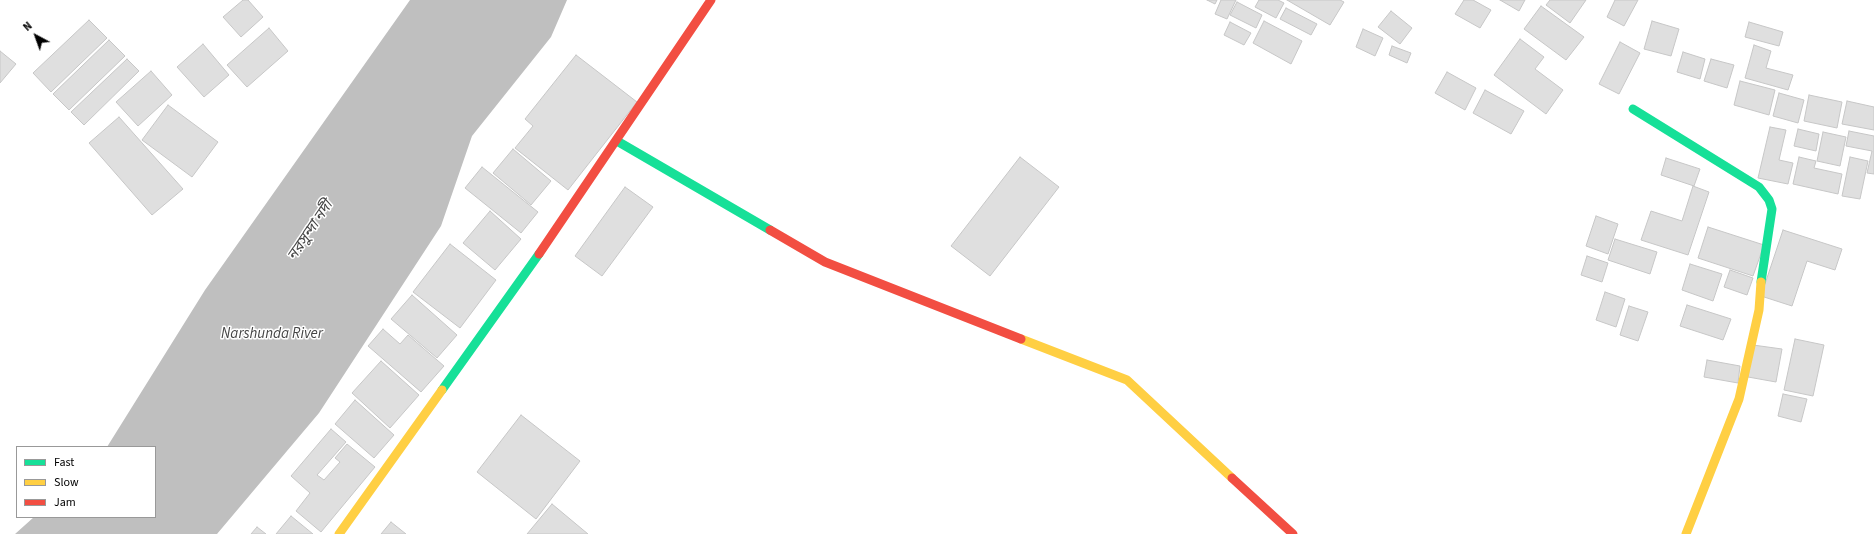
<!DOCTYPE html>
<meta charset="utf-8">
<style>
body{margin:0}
#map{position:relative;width:1874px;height:534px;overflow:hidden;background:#fff;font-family:"Source Sans 3",sans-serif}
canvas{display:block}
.legend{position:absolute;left:16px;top:446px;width:140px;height:72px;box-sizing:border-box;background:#fff;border:1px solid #999;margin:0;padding:5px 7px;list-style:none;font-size:12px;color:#000}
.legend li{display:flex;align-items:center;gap:8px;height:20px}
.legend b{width:20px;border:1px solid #999}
.north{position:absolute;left:16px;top:16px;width:40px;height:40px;-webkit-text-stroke:3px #fff;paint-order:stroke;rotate:319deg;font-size:11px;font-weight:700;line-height:16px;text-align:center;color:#000}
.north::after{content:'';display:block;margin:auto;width:14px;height:18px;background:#000;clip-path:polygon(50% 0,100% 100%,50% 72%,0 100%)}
</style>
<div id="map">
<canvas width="1874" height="534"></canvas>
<ul class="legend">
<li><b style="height:5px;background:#16e098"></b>Fast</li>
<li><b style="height:5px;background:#ffcf43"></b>Slow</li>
<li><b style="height:5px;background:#f24e42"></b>Jam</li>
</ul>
<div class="north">N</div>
</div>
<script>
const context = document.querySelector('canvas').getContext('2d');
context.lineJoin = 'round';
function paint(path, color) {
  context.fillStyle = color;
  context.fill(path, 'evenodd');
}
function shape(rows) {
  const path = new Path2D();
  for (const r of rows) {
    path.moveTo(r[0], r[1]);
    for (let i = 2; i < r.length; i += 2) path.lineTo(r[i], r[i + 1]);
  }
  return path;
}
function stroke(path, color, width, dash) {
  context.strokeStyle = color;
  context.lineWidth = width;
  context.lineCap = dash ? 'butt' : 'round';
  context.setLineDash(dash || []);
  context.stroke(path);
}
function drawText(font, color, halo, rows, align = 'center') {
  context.font = font + ' "Source Sans 3","Noto Sans Bengali",sans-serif';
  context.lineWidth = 3;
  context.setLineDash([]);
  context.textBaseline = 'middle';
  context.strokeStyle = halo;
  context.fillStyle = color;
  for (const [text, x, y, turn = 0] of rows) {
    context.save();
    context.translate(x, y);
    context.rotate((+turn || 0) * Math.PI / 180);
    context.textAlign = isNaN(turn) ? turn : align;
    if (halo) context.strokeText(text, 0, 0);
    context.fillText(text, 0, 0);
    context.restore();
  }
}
paint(shape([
 [410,0,567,0,551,37,472,136,441,226,319,413,217,534,15,534,34,517,155,517,155,447,107,447,205,290]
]), '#bfbfbf');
const building = shape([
 [243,0,248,0,263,17,241,37,223,17,243,0],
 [1207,0,1217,0,1215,4,1207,0],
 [1221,0,1236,0,1227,19,1215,14,1221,0],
 [1259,0,1278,0,1284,3,1276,18,1255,7,1259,0],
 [1287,0,1340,0,1344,2,1330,25,1287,0],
 [1464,0,1473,0,1491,10,1480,28,1455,14,1464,0],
 [1500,0,1525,0,1519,11,1500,0],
 [1550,0,1586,0,1570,23,1546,5,1550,0],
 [1615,0,1638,0,1624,26,1607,17,1615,0],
 [1237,2,1262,15,1256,28,1230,15,1237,2],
 [1541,6,1584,37,1566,60,1524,29,1541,6],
 [1286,8,1317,24,1311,35,1280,19,1286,8],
 [1391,11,1412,28,1400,44,1378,27,1391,11],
 [89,20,107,38,51,92,33,73,89,20],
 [1264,21,1302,41,1291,64,1253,43,1264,21],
 [1652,21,1679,29,1671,56,1644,49,1652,21],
 [1230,22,1251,33,1244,45,1224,35,1230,22],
 [1749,22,1783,32,1779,46,1745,37,1749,22],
 [269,28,288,51,247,87,227,65,269,28],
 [1363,29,1383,38,1375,56,1356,47,1363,29],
 [1520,39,1544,57,1535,69,1563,90,1546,114,1494,75,1520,39],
 [109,40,125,56,69,110,53,94,109,40],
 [1620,42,1640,53,1619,94,1599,84,1620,42],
 [203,44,229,75,204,97,177,67,203,44],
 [1754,45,1771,51,1766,68,1793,75,1788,90,1745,78,1754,45],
 [1392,46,1411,53,1407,63,1389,55,1392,46],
 [0,51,16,64,0,83,0,51],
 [1683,52,1705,59,1700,79,1677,72,1683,52],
 [576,55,637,102,568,190,515,148,533,126,525,119,576,55],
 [127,59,139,71,84,125,71,112,127,59],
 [1711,59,1734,65,1727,88,1704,81,1711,59],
 [151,71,172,95,138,126,116,102,151,71],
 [1447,72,1476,88,1465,110,1435,93,1447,72],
 [1740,81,1775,90,1769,115,1734,105,1740,81],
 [1485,90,1524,111,1511,134,1473,113,1485,90],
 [1779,93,1804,100,1798,123,1773,116,1779,93],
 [1809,95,1842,102,1837,128,1804,121,1809,95],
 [1847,101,1874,107,1874,130,1842,124,1847,101],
 [168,105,218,142,192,177,142,140,168,105],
 [119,117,183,189,152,215,89,143,119,117],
 [1770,127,1786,130,1779,160,1793,163,1788,184,1758,178,1770,127],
 [1798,129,1819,134,1816,151,1794,146,1798,129],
 [1849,131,1874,136,1874,174,1867,173,1872,151,1846,146,1849,131],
 [1823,132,1846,137,1840,166,1817,161,1823,132],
 [513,149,551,181,531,205,493,173,513,149],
 [1020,157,1059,187,990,276,951,246,1020,157],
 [1799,157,1816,161,1814,168,1842,174,1838,194,1793,184,1799,157],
 [1850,157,1868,161,1860,199,1842,196,1850,157],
 [1666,158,1700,169,1694,186,1661,175,1666,158],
 [482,167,538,212,521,233,465,188,482,167],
 [1693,186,1709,192,1688,255,1641,240,1651,211,1682,221,1693,186],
 [625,187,653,207,602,276,575,256,625,187],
 [490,211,521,239,495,270,463,243,490,211],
 [1596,216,1618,224,1608,254,1586,246,1596,216],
 [1708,227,1764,245,1753,276,1698,258,1708,227],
 [1783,230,1842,249,1835,270,1807,261,1792,306,1761,296,1783,230],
 [1615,239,1657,252,1650,274,1608,260,1615,239],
 [450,244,496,280,460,328,413,292,450,244],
 [1587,256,1608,263,1602,282,1581,275,1587,256],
 [1690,264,1722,274,1713,301,1682,290,1690,264],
 [1730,270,1753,278,1747,295,1724,287,1730,270],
 [1605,292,1625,299,1616,327,1596,320,1605,292],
 [412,295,457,335,437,358,391,319,412,295],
 [1687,305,1731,319,1723,340,1680,326,1687,305],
 [1629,306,1648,312,1638,341,1620,335,1629,306],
 [383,329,400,344,408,335,444,366,421,392,368,346,383,329],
 [1795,339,1824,345,1813,396,1784,390,1795,339],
 [1753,345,1782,349,1776,382,1748,377,1753,345],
 [1707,360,1740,366,1738,383,1704,377,1707,360],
 [381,361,419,395,390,428,352,393,381,361],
 [1783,394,1807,399,1801,422,1778,416,1783,394],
 [355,400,394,435,374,458,335,424,355,400],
 [521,415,580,461,536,519,477,472,521,415],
 [331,429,346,442,317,475,324,480,340,462,335,458,347,444,375,467,321,532,296,511,310,493,291,476,331,429],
 [552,504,588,534,527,534,552,504],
 [291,516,313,534,276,534,291,516],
 [391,522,406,534,381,534,391,522],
 [257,527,266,534,251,534,257,527]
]);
paint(building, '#dfdfdf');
stroke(building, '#c7c7c7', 1);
stroke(shape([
 [1633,109,1759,187,1769,200,1772,209,1761,282],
 [617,141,770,230],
 [442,390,539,254]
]), '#16e098', 9);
stroke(shape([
 [1021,339,1127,380,1232,478],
 [339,534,442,390],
 [1686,534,1739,399,1759,310,1761,282]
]), '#ffcf43', 9);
stroke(shape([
 [770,230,825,262,1021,339],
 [539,254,711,0],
 [1232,478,1293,534]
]), '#f24e42', 9);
drawText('italic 15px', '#444', '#fff', [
 ["নরসুন্দা নদী",311,231,-56],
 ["Narshunda River",272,335]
]);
</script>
